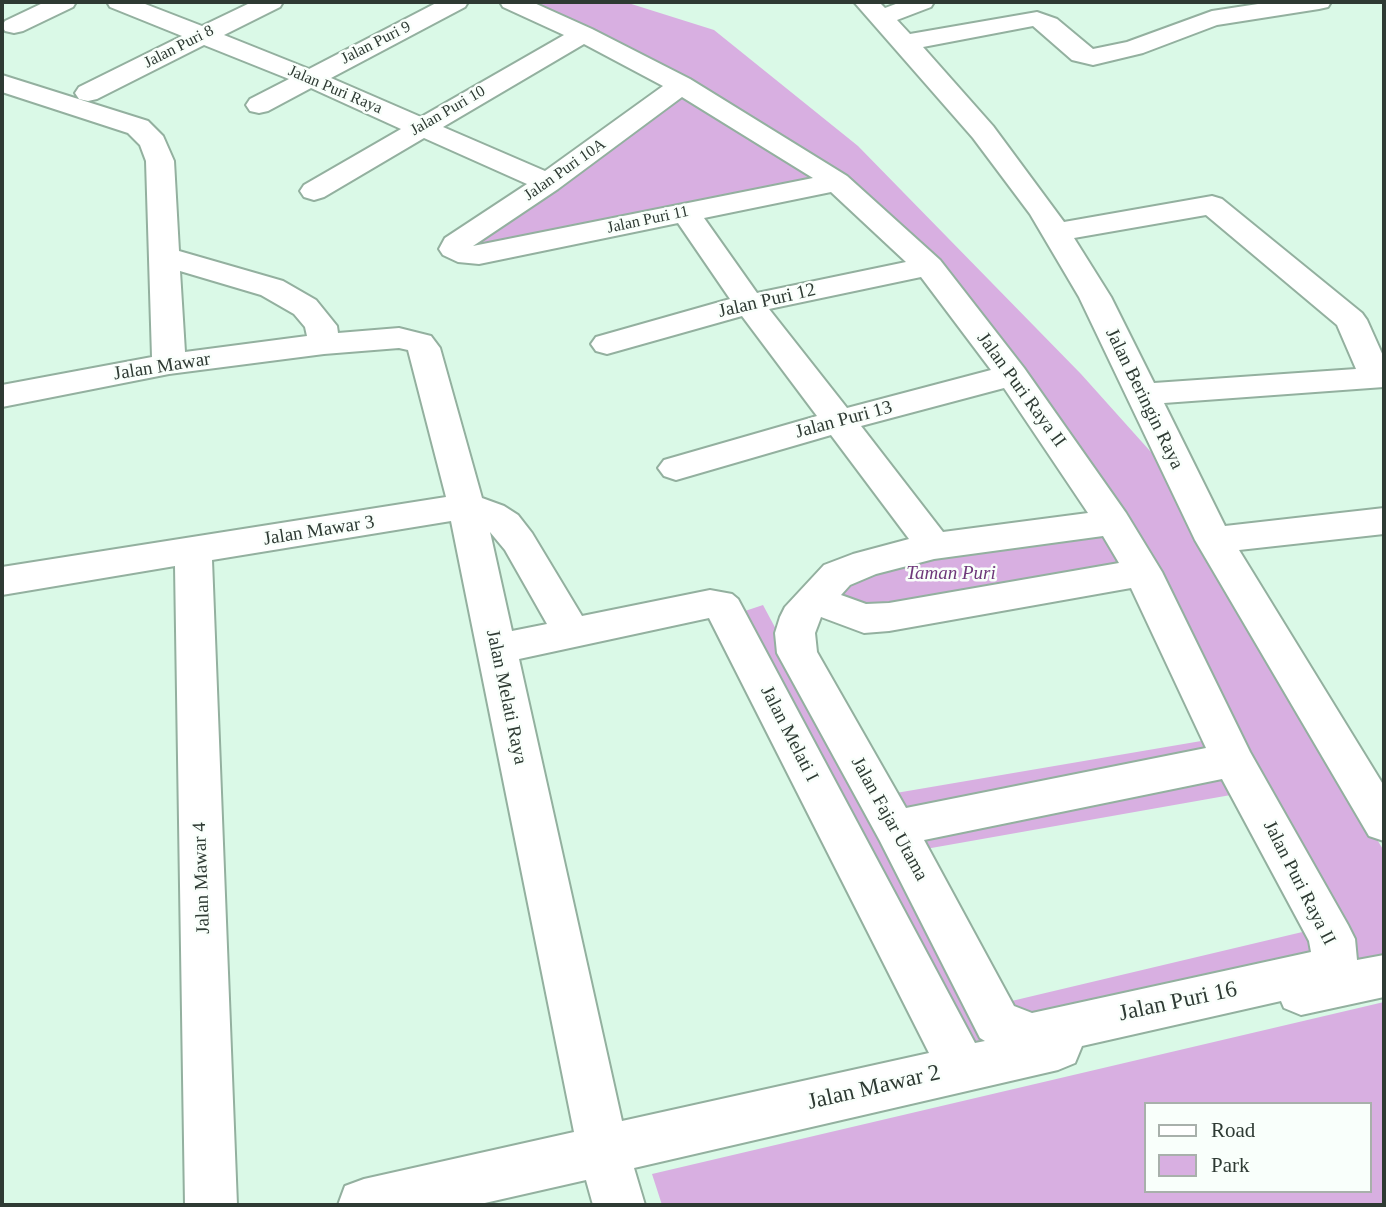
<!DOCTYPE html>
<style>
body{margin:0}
#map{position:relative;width:1386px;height:1207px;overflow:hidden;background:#daf9e7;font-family:Georgia,serif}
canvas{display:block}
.frame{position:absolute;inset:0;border:4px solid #2e3a33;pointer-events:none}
.legend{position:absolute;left:1144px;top:1102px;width:228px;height:91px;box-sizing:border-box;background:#f9fffb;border:2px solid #a8b0ab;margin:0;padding:9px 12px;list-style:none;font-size:21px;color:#2e3a33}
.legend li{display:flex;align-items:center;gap:14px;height:35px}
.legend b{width:35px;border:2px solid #a8b0ab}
</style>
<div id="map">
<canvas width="1386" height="1207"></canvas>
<div class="frame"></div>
<ul class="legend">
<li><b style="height:9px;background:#fff"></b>Road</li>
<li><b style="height:19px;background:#d8afe1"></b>Park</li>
</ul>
</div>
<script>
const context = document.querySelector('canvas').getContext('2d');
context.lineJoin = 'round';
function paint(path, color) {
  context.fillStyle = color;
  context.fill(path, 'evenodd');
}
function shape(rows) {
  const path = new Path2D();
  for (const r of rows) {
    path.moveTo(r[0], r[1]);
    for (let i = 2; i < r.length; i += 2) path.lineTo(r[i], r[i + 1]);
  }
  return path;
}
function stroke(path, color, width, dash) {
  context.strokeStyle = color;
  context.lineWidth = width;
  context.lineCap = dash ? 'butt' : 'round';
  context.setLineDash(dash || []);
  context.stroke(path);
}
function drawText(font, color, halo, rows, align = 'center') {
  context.font = font + ' Georgia,serif';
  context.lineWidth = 5;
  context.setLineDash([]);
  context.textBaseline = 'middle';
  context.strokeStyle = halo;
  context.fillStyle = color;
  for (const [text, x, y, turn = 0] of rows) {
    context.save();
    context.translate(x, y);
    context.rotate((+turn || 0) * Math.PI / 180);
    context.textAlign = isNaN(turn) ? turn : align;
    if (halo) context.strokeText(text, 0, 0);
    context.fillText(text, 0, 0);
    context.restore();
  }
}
paint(shape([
 [527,2,625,2,714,30,858,146,1081,374,1159,461,1205,554,1384,851,1384,963,1361,967,1244,758,1152,567,844,178,589,30],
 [682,92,824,178,471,252,464,245],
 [1110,525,1137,569,866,616,821,600,870,566],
 [763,605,997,1042,966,1052,739,613],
 [1213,739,1242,793,920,850,890,794],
 [1315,929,1328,962,1021,1030,999,1004],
 [1384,1002,1384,1205,662,1205,652,1174],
 [1146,1104,1370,1104,1370,1191,1146,1191]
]), '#d8afe1');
const street = shape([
 [45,2,76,2,73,7,23,31,14,33,5,31,2,26,5,21,45,2],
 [107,2,140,2,202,26,252,2,283,2,280,7,224,35,309,69,438,2,468,2,465,7,331,78,421,117,564,35,503,7,500,2,532,2,592,29,690,79,847,176,940,260,1024,368,1126,513,1162,572,1250,752,1348,925,1355,939,1357,960,1384,955,1384,997,1301,1015,1284,1008,1281,1001,1082,1046,1075,1063,1058,1070,634,1168,645,1205,593,1205,586,1180,476,1205,338,1205,345,1186,364,1179,574,1132,451,521,212,560,237,1205,185,1205,175,566,2,595,2,567,446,497,408,350,399,348,324,354,169,374,2,407,2,385,152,357,146,161,140,145,128,133,2,92,2,75,148,121,163,136,174,161,179,251,283,281,316,300,337,326,338,333,399,328,431,336,440,348,482,498,504,506,518,515,532,533,582,616,710,590,732,594,738,599,975,1043,985,1041,980,1038,880,841,777,653,775,633,780,617,785,607,824,565,853,554,909,539,831,435,676,480,664,476,658,468,664,460,817,416,742,316,607,354,596,351,591,344,596,337,730,299,678,223,479,264,458,262,443,255,439,249,445,238,527,184,424,138,324,197,314,200,304,197,300,191,304,185,401,129,311,88,268,111,259,113,250,111,246,105,250,99,289,79,204,45,97,99,88,101,79,99,75,93,79,87,182,36,110,7,107,2],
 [584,44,663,86,545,171,443,127,584,44],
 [682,97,813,178,473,246,558,189,682,97],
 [831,192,906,262,757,293,704,218,831,192],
 [180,271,261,295,294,314,305,327,307,336,185,352,180,271],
 [921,277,991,370,847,408,769,309,921,277],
 [1004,388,1088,513,943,532,861,426,1004,388],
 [490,532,505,550,547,624,512,631,490,532],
 [1103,536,1119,563,889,603,866,604,841,595,850,585,876,574,934,559,1103,536],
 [1131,588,1206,748,906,808,817,652,815,633,821,617,864,633,889,631,1131,588],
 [709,618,929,1053,622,1121,519,659,709,618],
 [1222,779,1309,941,1311,952,1032,1013,1014,1006,924,840,1222,779],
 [854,2,879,2,885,8,901,2,934,2,931,7,897,20,910,34,1037,12,1057,19,1093,49,1127,42,1212,11,1271,2,1331,2,1328,7,1319,9,1217,25,1143,53,1093,65,1072,60,1033,26,923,47,993,126,1064,222,1212,196,1222,199,1362,313,1367,320,1384,358,1384,387,1164,403,1225,526,1384,508,1384,534,1239,550,1384,786,1384,841,1369,836,1195,540,1079,297,1030,214,973,138,854,2],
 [1206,215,1337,325,1356,369,1154,383,1111,297,1074,238,1206,215]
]);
stroke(street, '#93b09f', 4);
paint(street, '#fff');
drawText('16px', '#2e3a33', '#f9fffb', [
 ["Jalan Puri 9",376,43,-27],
 ["Jalan Puri 8",179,47,-27],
 ["Jalan Puri Raya",335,90,23],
 ["Jalan Puri 10",448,111,-30],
 ["Jalan Puri 10A",565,170,-35],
 ["Jalan Puri 11",648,220,-12]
]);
drawText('19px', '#2e3a33', '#f9fffb', [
 ["Jalan Puri 12",767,301,-13],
 ["Jalan Mawar",162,367,-9],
 ["Jalan Puri Raya II",1021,390,54],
 ["Jalan Beringin Raya",1144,399,64],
 ["Jalan Puri 13",844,420,-15],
 ["Jalan Mawar 3",319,531,-9],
 ["Jalan Melati Raya",506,697,78],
 ["Jalan Melati I",789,734,63],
 ["Jalan Fajar Utama",889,819,61],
 ["Jalan Mawar 4",202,878,-92],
 ["Jalan Puri Raya II",1299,883,63]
]);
drawText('italic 19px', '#6e387a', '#f9fffb', [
 ["Taman Puri",951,574]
]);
drawText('23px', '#2e3a33', '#f9fffb', [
 ["Jalan Puri 16",1178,1002,-12],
 ["Jalan Mawar 2",874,1088,-13]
]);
</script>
